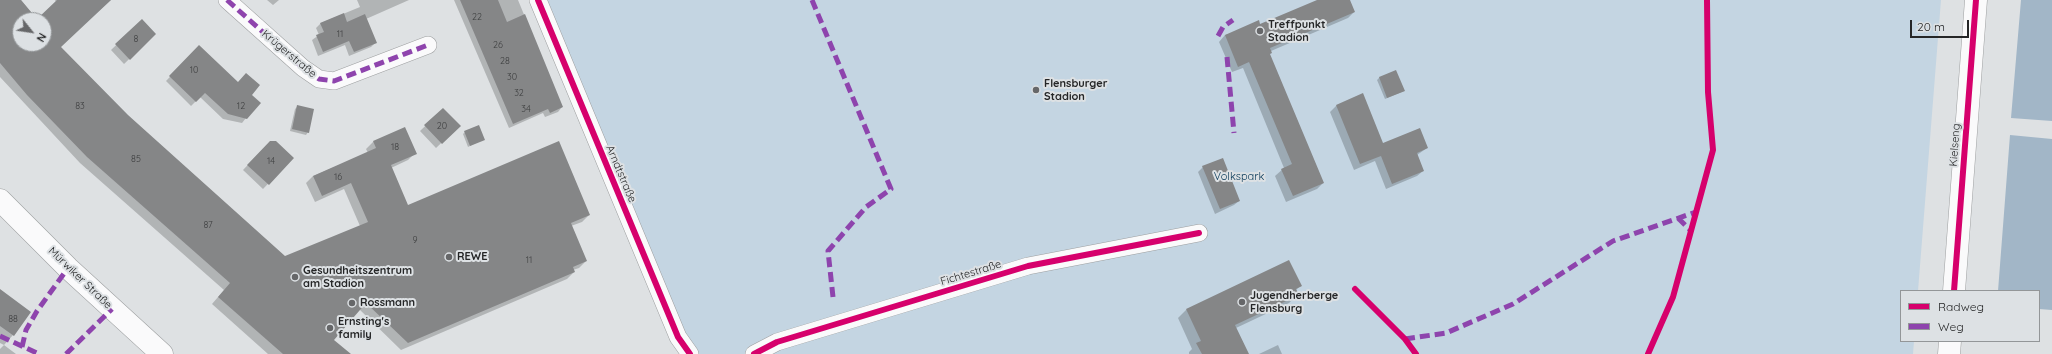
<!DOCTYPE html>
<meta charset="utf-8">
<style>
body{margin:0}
#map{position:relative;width:2052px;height:354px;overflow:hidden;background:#dee1e3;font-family:Quicksand,sans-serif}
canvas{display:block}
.legend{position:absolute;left:1900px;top:290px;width:140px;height:52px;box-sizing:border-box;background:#dde1e4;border:1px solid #939698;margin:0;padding:5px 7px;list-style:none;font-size:12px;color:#252627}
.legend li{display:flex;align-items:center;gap:8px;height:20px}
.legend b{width:20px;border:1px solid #939698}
.north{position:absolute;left:12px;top:12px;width:40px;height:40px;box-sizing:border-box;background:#dde1e4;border:1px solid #939698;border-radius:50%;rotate:120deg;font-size:11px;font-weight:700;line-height:16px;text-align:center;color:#252627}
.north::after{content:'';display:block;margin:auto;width:14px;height:18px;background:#666769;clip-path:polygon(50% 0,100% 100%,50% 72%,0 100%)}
.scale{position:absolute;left:1910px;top:20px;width:59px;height:18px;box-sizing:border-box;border:2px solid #252627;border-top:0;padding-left:5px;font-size:12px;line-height:14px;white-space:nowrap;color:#252627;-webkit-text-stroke:3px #dde1e4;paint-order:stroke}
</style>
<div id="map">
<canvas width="2052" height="354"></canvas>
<ul class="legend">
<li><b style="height:5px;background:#d6006c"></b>Radweg</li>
<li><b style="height:5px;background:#8e44ad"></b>Weg</li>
</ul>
<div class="north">N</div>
<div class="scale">20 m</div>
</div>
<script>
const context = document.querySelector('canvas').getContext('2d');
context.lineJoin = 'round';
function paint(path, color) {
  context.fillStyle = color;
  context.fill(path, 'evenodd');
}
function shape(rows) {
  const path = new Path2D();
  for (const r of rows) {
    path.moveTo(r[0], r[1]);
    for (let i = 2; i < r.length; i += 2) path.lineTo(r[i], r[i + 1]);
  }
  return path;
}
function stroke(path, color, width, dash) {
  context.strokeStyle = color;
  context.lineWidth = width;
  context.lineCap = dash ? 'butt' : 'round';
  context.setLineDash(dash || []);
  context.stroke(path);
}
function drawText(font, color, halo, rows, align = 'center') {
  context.font = font + ' Quicksand,sans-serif';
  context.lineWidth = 4;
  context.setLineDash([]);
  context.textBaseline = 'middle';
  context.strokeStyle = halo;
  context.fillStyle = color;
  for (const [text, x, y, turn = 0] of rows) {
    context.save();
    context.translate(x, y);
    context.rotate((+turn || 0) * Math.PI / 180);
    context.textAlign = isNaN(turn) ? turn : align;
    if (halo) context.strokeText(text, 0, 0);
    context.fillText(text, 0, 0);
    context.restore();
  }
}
paint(shape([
 [537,0,1941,0,1918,291,1901,291,1901,341,1914,341,1913,354,679,354,676,336]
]), '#c4d5e2');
paint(shape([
 [2021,0,2052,0,2052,121,2011,118],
 [2010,135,2052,139,2052,310,2039,309,2039,291,1998,291]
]), '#a2b6c7');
paint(shape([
 [0,0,21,0,37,20,20,20,20,44,44,44,44,20,37,20,56,2,55,0,111,0,59,47,127,116,284,258,360,226,344,189,315,202,306,183,313,176,368,153,366,149,373,142,405,129,415,153,408,160,391,168,407,206,589,215,582,222,571,226,586,261,579,268,573,270,574,272,567,279,401,350,359,309,332,340,349,354,268,354,212,304,224,290,80,163,0,77],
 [267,0,279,0,273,5],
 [357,0,409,0,366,19,376,42,371,47,349,56,345,45,318,56,312,40,319,35,316,28,321,23,360,7],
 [454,0,518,0,562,107,558,112,545,117,543,113,509,128],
 [1320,0,1349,0,1354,12,1348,18,1271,51,1269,54,1323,183,1317,189,1286,202,1275,176,1284,168,1243,68,1232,72,1219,42,1225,35,1260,25],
 [142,20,155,34,124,64,111,50],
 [199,47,250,95,246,118,242,123,223,119,200,97,191,106,166,81],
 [1380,77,1404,91,1385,99,1377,80],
 [1362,95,1382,144,1427,148,1417,155,1423,171,1417,176,1386,189,1375,161,1354,170,1330,112,1336,106],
 [298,106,308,132,306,135,290,131,295,109],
 [443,109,459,126,436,148,420,131],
 [465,132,484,139,468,147,463,134],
 [265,147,293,158,263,189,243,170],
 [1203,167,1239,201,1234,205,1215,214,1198,172],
 [1300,286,1296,290,1298,294,1289,303,1236,328,1248,354,1189,354,1189,352,1192,349,1178,318,1186,310],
 [0,290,13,335,4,345,16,354,0,354,0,349,4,345,0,343],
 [1278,345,1282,354,1259,354]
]), '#0003');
paint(shape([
 [0,0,21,0,37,19,57,0,111,0,61,47,128,115,285,256,368,222,351,183,322,196,313,176,376,148,373,141,405,127,417,154,391,165,408,205,559,141,590,215,571,223,587,261,573,267,575,272,408,343,366,303,334,340,351,354,283,354,218,297,230,283,87,157,27,95,0,63],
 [20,20,44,20,44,44,20,44],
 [460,0,498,0,507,22,525,14,563,107,550,113,548,109,513,124],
 [1317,0,1350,0,1355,12,1270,48,1272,53,1270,54,1324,183,1293,196,1281,169,1292,164,1249,62,1238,67,1225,35,1259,20,1260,24],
 [344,13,347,22,365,14,377,43,354,52,349,41,323,52,316,35,324,32,320,23],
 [142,19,156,34,130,60,115,44],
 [199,45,238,82,246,73,260,85,252,95,261,103,247,119,228,114,205,93,196,102,169,76],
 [1396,70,1405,91,1387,98,1379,77],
 [1363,93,1383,143,1420,128,1428,148,1417,153,1424,171,1392,184,1381,156,1360,164,1336,105],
 [297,105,314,109,309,133,292,129],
 [443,108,461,126,442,144,424,125],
 [479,125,485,140,470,146,464,131],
 [270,141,276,141,294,158,269,185,247,165],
 [1223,158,1240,201,1220,209,1202,166],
 [1289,260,1302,286,1296,289,1299,295,1235,325,1249,354,1202,354,1196,343,1201,341,1186,309],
 [0,289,31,312,14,336,0,326]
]), '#858687');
const street = shape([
 [227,0,303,68,319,79,334,81,428,45],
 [538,0,678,337,690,354],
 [754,354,777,342,1028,266,1199,233]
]);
const secondary = shape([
 [0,200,68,268,162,354],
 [1954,291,1976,0],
 [1949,354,1950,341]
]);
stroke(street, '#9d9fa0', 18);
stroke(secondary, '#9d9fa0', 23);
stroke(street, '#fafafb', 17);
stroke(secondary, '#fafafb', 22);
stroke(shape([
 [227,0,303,68,319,79,334,81,428,45],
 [812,0,891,189,866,207,828,251,833,297],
 [1218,36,1223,27,1233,20],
 [1227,57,1234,133],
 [1678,218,1691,231],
 [0,336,39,354],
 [1405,339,1446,333,1513,304,1613,241,1696,212],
 [22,347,26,330,37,311,68,268],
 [66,354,112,309]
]), '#8e44ad', 5, [10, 5]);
stroke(shape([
 [538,0,678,337,690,354],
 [1355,289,1405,339,1416,354],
 [1954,291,1976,0],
 [754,354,777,342,1028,266,1199,233],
 [1648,354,1673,297,1713,150,1708,92,1707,0]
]), '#d6006c', 6);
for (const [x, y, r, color] of [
 [1260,31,4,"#666769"],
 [1036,90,4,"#666769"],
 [449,257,4,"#666769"],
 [295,277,4,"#666769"],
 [1242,302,4,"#666769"],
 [352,303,4,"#666769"],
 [330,328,4,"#666769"]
]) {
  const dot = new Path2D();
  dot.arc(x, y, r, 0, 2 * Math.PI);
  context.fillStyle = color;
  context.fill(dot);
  stroke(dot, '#dde1e4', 1.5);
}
drawText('9px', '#3d3e3f', null, [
 ["22",477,17],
 ["11",340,34],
 ["8",136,39],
 ["26",498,45],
 ["28",505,61],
 ["10",194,70],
 ["30",512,77],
 ["32",519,93],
 ["83",80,106],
 ["12",241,106],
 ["34",526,109],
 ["20",442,126],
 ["18",395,147],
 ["85",136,159],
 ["14",271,161],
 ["16",338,177],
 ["87",208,225],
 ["9",415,240],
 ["11",529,260],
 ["88",13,319]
]);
drawText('bold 11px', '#252627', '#dde1e4', [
 ["Treffpunkt",1268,25],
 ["Stadion",1268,38],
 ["Flensburger",1044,84],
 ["Stadion",1044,97],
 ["REWE",457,257],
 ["Gesundheitszentrum",303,271],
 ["am Stadion",303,284],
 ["Jugendherberge",1250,296],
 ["Flensburg",1250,309],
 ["Rossmann",360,303],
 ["Ernsting's",338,322],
 ["family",338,335]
], 'left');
drawText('11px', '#252627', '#dde1e4', [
 ["Krügerstraße",289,54,40],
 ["Kielseng",1955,145,-86],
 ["Arndtstraße",621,174,67],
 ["Fichtestraße",971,273,-17],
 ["Mürwiker Straße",80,278,44]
]);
drawText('11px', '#023454', '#dde1e4', [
 ["Volkspark",1239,177]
]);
</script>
